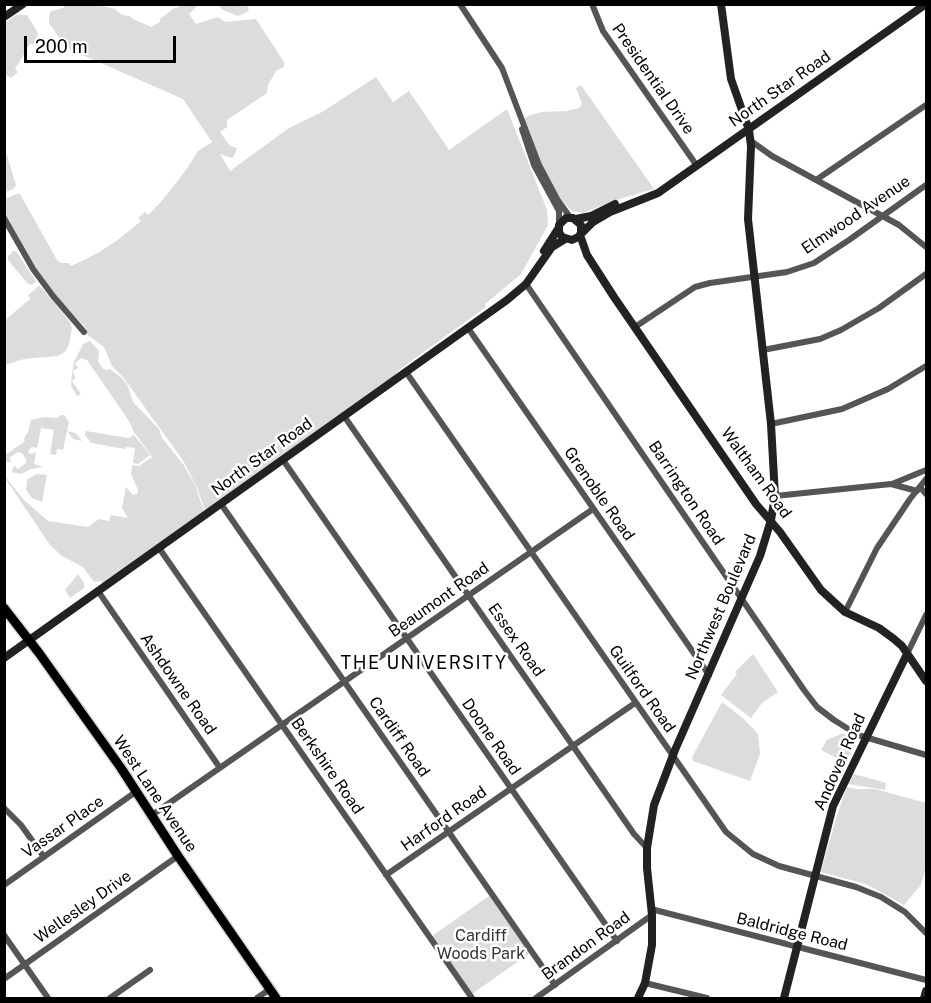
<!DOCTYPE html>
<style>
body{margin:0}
#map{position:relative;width:931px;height:1003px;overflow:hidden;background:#fff;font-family:"Public Sans",sans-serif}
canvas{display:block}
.frame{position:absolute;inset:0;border:6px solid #000;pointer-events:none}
.scale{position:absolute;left:24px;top:36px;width:152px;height:27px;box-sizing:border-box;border:3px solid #000;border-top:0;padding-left:8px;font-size:18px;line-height:21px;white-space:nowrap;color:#000;-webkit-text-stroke:4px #fff;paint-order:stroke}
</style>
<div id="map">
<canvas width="931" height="1003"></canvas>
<div class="frame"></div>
<div class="scale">200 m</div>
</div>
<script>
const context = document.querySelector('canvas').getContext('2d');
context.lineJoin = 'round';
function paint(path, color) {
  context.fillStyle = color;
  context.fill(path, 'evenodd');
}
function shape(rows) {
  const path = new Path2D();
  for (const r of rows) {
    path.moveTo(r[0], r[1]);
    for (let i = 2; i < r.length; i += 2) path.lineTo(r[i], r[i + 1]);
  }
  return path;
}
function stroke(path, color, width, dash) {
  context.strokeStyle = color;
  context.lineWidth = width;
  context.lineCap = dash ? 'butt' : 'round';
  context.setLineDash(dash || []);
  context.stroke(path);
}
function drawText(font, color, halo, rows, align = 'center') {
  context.font = font + ' "Public Sans",sans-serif';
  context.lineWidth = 5;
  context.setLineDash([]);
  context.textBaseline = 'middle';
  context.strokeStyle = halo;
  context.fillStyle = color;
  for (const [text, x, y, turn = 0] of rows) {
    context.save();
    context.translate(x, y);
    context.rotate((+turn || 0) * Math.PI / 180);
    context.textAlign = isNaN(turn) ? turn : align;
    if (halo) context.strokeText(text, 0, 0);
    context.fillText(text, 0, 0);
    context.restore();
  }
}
paint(shape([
 [199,4,189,14,196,24,218,17,225,22,256,19,284,62,284,67,276,71,268,85,267,93,227,120,227,127,220,132,230,146,237,148,234,156,231,158,220,154,230,171,289,128,322,112,376,77,393,102,409,91,449,150,507,109,547,210,548,225,521,274,485,304,486,307,400,369,392,378,205,511,198,490,184,462,123,377,112,366,104,347,84,332,87,329,59,299,36,269,5,213,5,199,16,194,20,194,57,260,61,263,69,263,71,266,98,253,119,239,141,221,138,218,145,212,148,215,160,203,186,170,198,151,212,142,183,99,71,50,62,42,49,23,49,16,51,11,63,8,65,5,98,5,115,9,122,15,130,16,133,19,151,27,160,22,160,19,173,9,183,5],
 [218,5,247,5,249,11,238,16,223,10],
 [16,15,27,15,38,33,34,45,30,44,15,69,18,72,11,78,7,75,5,77,5,23],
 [581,85,654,189,613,201,583,213,572,211,557,195,545,174,525,121,525,118,530,115,542,112,566,111,579,108,582,104,576,88],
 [5,149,16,185,13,189,5,192],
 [13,251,16,251,36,281,32,285,28,284,8,260,8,256],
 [39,286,41,287,70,322,72,328,69,344,66,351,58,356,24,359,5,365,5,320,30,299,28,295],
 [90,341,99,351,98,361,102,368,106,370,110,369,122,378,128,386,133,402,159,429,162,438,183,464,196,487,204,512,103,583,101,582,151,547,102,581,94,582,83,567,62,556,50,545,5,478,4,475,24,500,48,521,88,527,99,519,109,521,111,515,128,518,122,508,126,487,133,495,137,494,138,490,131,474,132,465,139,466,152,457,134,432,129,421,87,360,81,358,75,363,78,368,73,371,75,378,72,381,81,394,77,396,71,386,72,374,74,362,83,344],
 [61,415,64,415,69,422,67,431,76,433,82,441,73,439,67,431,63,450,57,449,56,455,50,454,54,430,41,428,37,448,32,447,28,451,30,454,36,452,34,464,43,467,31,469,21,474,12,472,13,467,15,466,18,469,26,463,26,459,22,453,18,452,10,457,11,462,7,462,5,461,5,451,7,454,25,441,24,438,28,432,31,420,44,417,57,418],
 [86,431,128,438,134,435,150,455,138,464,133,463,135,448,126,447,125,449,91,443,85,435],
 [36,474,47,475,42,502,32,498,26,490,27,480],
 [78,574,84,583,84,588,70,598,65,590],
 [753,654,778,692,762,703,751,718,721,695,737,674,735,672],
 [722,702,743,718,758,734,760,754,750,781,693,761,692,757],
 [843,733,857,741,846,763,821,750,827,740],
 [854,774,886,783,885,790,848,784],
 [847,787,856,789,875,789,926,803,926,867,921,885,904,905,866,884,821,872,836,818],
 [489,896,530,953,472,994,432,936]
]), '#dcdcdc');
const primary = shape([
 [4,608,39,653,121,768,178,856,276,998]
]);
stroke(primary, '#dbdbdb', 12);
stroke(shape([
 [460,4,502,68,539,165,557,199,570,217],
 [592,4,603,31,697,166],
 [522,129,534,165,559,211,559,225],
 [751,141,772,156,899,225,926,247],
 [816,180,926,105],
 [4,218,33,269,53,296,84,332],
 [526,284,804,690,817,707,834,720,858,735,926,755],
 [635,327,695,287,710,283,787,272,814,263,849,240,926,185],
 [468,328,709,675],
 [763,350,820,339,841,330,879,308,926,274],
 [406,372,726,832,753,854,779,866,856,887,881,897,905,912,926,933],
 [344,416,634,834,647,848],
 [771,424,842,409,888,389,926,366],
 [283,460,617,941],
 [892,484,926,470],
 [920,487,926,494],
 [775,496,891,484,917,491],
 [221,504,555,985],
 [159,548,472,998],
 [98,591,220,768],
 [845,612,877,548,910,499,926,479],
 [907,654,926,615],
 [4,808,21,825,44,857],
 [152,815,593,509],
 [386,875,635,703],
 [4,885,137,791],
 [651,909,926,980],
 [4,935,48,998],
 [4,979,178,856],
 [645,983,707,998],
 [110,998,150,970],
 [257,998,270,989],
 [536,998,652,915]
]), '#555', 6);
stroke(shape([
 [4,17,23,4],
 [576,219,591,216,615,204],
 [581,232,581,225,573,218,566,218,559,225,559,232,562,237,572,240,578,237,593,222,610,212,658,193,926,4],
 [580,235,587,255,614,297,756,504,780,532,821,590,845,612,879,628,894,639,902,646,926,681],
 [544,251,558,229],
 [4,658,507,300,526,284,552,247,565,239],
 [638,998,645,983,652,945,652,915,647,868,647,848,654,805,675,750,760,556,771,520,775,496,771,424,748,219,751,146,749,130,731,79,721,4],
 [784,998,833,806,907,654],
 [924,998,926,991]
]), '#222', 8);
stroke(primary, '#000', 9);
drawText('16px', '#000', '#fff', [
 ["Presidential Drive",653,79,55],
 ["North Star Road",780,89,-35],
 ["Elmwood Avenue",856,215,-34],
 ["North Star Road",262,457,-36],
 ["Waltham Road",756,473,54],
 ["Barrington Road",686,493,56],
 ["Grenoble Road",599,494,55],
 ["Beaumont Road",439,600,-35],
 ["Northwest Boulevard",721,607,-67],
 ["Essex Road",516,640,55],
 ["Ashdowne Road",178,684,55],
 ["Guilford Road",642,689,55],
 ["Cardiff Road",399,737,55],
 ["Doone Road",491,737,55],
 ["Andover Road",840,762,-66],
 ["Berkshire Road",327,766,55],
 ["West Lane Avenue",155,794,56],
 ["Harford Road",444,819,-35],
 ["Vassar Place",63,827,-35],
 ["Wellesley Drive",83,907,-35],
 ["Baldridge Road",792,932,14],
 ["Brandon Road",586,946,-36]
]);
drawText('16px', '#333', '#fff', [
 ["Cardiff",481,936],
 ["Woods Park",481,954]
]);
context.letterSpacing = '1.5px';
drawText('18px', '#000', '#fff', [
 ["THE UNIVERSITY",424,663]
]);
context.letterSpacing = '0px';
</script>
